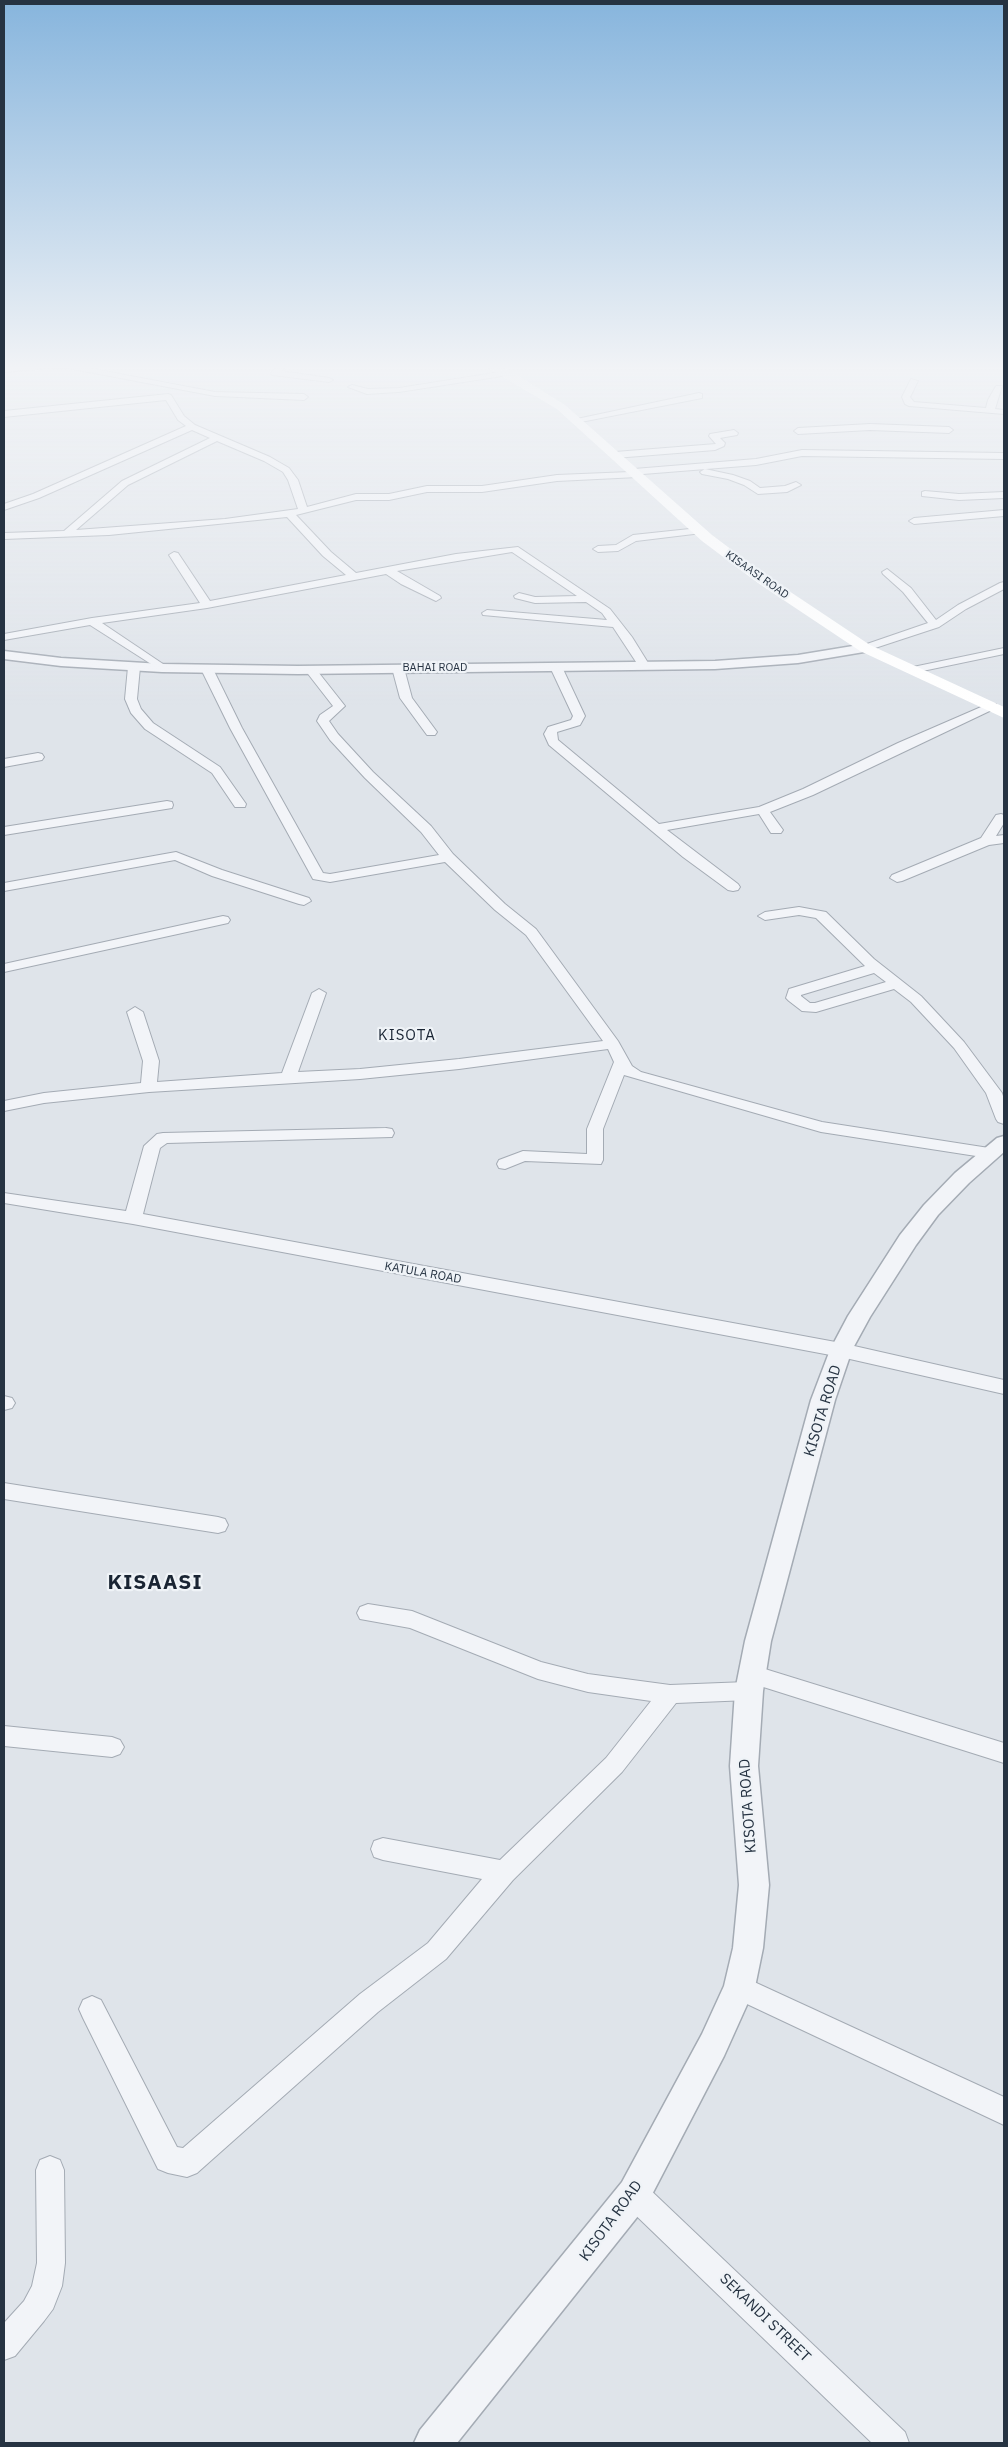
<!DOCTYPE html>
<style>
body{margin:0}
#map{position:relative;width:1008px;height:2447px;overflow:hidden;background:#dfe4ea;font-family:"IBM Plex Sans",sans-serif}
canvas{display:block}
.frame{position:absolute;inset:0;border:5px solid #263342;pointer-events:none}
</style>
<div id="map">
<canvas width="1008" height="2447"></canvas>
<div class="frame"></div>
</div>
<script>
const context = document.querySelector('canvas').getContext('2d');
context.lineJoin = 'round';
function shape(rows) {
  const path = new Path2D();
  for (const r of rows) {
    path.moveTo(r[0], r[1]);
    for (let i = 2; i < r.length; i += 2) path.lineTo(r[i], r[i + 1]);
  }
  return path;
}
function stroke(path, color, width, dash) {
  context.strokeStyle = color;
  context.lineWidth = width;
  context.lineCap = dash ? 'butt' : 'round';
  context.setLineDash(dash || []);
  context.stroke(path);
}
function paint(path, color) {
  context.fillStyle = color;
  context.fill(path, 'evenodd');
}
function drawText(font, color, halo, rows, align = 'center') {
  context.font = font + ' "IBM Plex Sans",sans-serif';
  context.lineWidth = 4.5;
  context.setLineDash([]);
  context.textBaseline = 'middle';
  context.strokeStyle = halo;
  context.fillStyle = color;
  for (const [text, x, y, turn = 0] of rows) {
    context.save();
    context.translate(x, y);
    context.rotate((+turn || 0) * Math.PI / 180);
    context.textAlign = isNaN(turn) ? turn : align;
    if (halo) context.strokeText(text, 0, 0);
    context.fillText(text, 0, 0);
    context.restore();
  }
}
const minor = shape([
 [39,365,73,365,215,392,304,394,308,397,304,400,215,396,62,367,4,372,4,368,39,365],
 [279,365,287,365,281,371,329,378,333,380,329,382,272,375,271,373,279,365],
 [506,371,509,371,509,375,399,392,367,394,348,387,352,385,368,389,399,388,506,371],
 [911,379,918,381,910,397,914,402,986,408,988,400,996,386,1002,386,995,409,1004,410,1004,414,909,406,905,404,902,397,911,379],
 [699,393,702,394,702,398,576,423,572,420,699,393],
 [168,394,171,395,184,416,195,425,270,457,289,468,298,480,307,507,356,494,389,494,427,486,482,486,557,475,630,472,634,469,756,459,802,450,1004,453,1004,459,802,456,756,465,643,474,638,477,557,481,482,492,427,492,389,500,356,500,296,515,331,552,356,573,456,554,518,547,610,609,632,637,650,666,644,669,640,668,613,627,483,615,482,613,487,610,607,620,602,613,586,602,535,603,515,598,514,596,519,593,535,597,577,596,512,552,397,571,440,596,441,598,436,601,401,584,386,574,207,608,102,623,166,666,166,670,162,671,90,625,4,640,4,634,92,618,200,603,169,555,174,552,178,553,210,601,346,575,323,556,287,517,109,535,4,539,4,533,64,531,122,481,210,438,192,430,39,498,4,510,4,504,33,494,186,426,178,420,166,400,4,417,4,411,168,394],
 [217,441,264,461,283,472,288,480,298,509,225,519,76,530,128,485,217,441],
 [870,424,949,427,953,430,949,433,870,430,798,434,794,431,798,428,870,424],
 [734,430,738,433,737,435,720,438,725,443,724,446,715,450,615,458,610,455,615,452,716,444,709,436,710,434,734,430],
 [705,469,733,475,750,481,760,488,785,486,796,482,801,485,787,492,758,494,744,485,728,479,702,474,700,472,705,469],
 [925,491,959,494,1004,492,1004,498,959,500,922,496,922,492,925,491],
 [1004,510,1004,516,914,524,909,521,914,518,1004,510],
 [699,528,704,531,702,533,636,541,618,551,598,552,593,549,598,546,616,545,633,535,699,528],
 [887,569,911,588,936,620,958,605,1000,583,1004,582,1004,589,966,609,939,627,869,650,861,650,861,646,928,623,903,592,883,574,882,572,887,569],
 [1004,648,1004,654,913,673,907,670,913,667,1004,648],
 [134,664,140,667,137,699,141,709,153,723,220,767,246,804,245,807,235,807,212,773,145,729,131,713,125,699,128,667,134,664],
 [556,664,562,667,585,716,580,725,557,732,558,740,659,824,759,807,803,789,898,743,988,704,996,704,998,707,813,795,770,812,783,830,781,833,771,833,759,814,667,830,738,884,740,887,738,890,733,891,728,890,683,857,549,745,544,734,548,727,571,720,573,716,550,667,556,664],
 [398,665,404,668,412,698,437,732,435,735,427,735,400,698,392,668,398,665],
 [207,666,213,669,242,728,323,873,330,874,439,855,421,832,365,778,330,740,317,721,320,715,333,706,305,670,311,667,315,668,345,706,329,721,338,734,373,772,431,826,453,854,505,904,536,929,618,1041,632,1066,641,1072,822,1122,989,1148,995,1149,997,1153,995,1157,989,1158,821,1132,624,1075,603,1129,603,1160,601,1164,525,1161,505,1169,499,1168,497,1164,499,1160,523,1151,587,1154,587,1129,614,1062,608,1049,459,1069,360,1079,149,1092,44,1103,4,1111,4,1101,44,1093,141,1083,143,1061,127,1012,135,1007,143,1012,159,1061,157,1082,282,1073,312,993,319,989,326,993,298,1072,360,1069,459,1059,603,1041,526,935,495,910,445,862,330,882,313,879,230,728,201,669,207,666],
 [38,753,42,754,44,757,42,760,4,767,4,759,38,753],
 [167,801,172,802,173,805,172,808,4,835,4,827,167,801],
 [1001,814,1004,815,1004,823,996,836,1004,835,1004,843,989,845,902,881,897,882,890,878,892,875,981,838,996,815,1001,814],
 [176,852,222,870,309,898,311,901,304,905,299,904,212,876,175,860,4,891,4,883,176,852],
 [799,907,826,912,874,959,921,996,964,1042,1002,1093,1004,1099,1004,1124,998,1122,996,1119,986,1093,954,1048,911,1002,894,989,816,1012,802,1011,789,1001,786,998,789,989,865,966,816,918,799,915,765,920,758,916,765,912,799,907],
 [874,973,886,982,815,1003,810,1003,801,996,801,995,874,973],
 [223,916,228,917,230,920,228,923,4,972,4,964,223,916],
 [386,1128,392,1129,394,1133,392,1137,167,1143,160,1148,143,1214,841,1343,1004,1380,1004,1394,841,1357,133,1224,4,1203,4,1193,126,1211,144,1146,157,1134,163,1133,386,1128],
 [4,1396,12,1398,15,1403,12,1408,4,1410,4,1396],
 [4,1483,218,1517,225,1519,228,1525,225,1531,218,1533,4,1499,4,1483],
 [368,1604,412,1611,541,1662,588,1674,670,1685,747,1682,741,1674,744,1667,752,1665,1004,1743,1004,1763,757,1685,760,1691,757,1698,749,1700,676,1703,622,1772,513,1880,446,1959,378,2012,197,2173,187,2177,168,2173,158,2169,83,2018,79,2009,83,2000,92,1996,101,2000,177,2147,183,2148,360,1994,428,1943,482,1879,383,1860,374,1857,371,1849,374,1841,383,1838,500,1860,606,1758,651,1701,588,1692,538,1679,410,1628,360,1619,357,1613,360,1607,368,1604],
 [4,1726,112,1737,120,1740,124,1747,120,1754,112,1757,4,1746,4,1726],
 [739,1975,1004,2097,1004,2125,730,1996,726,1987,730,1978,739,1975],
 [50,2156,60,2160,64,2170,65,2263,62,2286,53,2309,44,2321,15,2356,4,2360,4,2323,24,2301,32,2286,37,2263,36,2170,40,2160,50,2156],
 [634,2180,644,2184,905,2432,909,2443,872,2443,624,2204,620,2194,624,2184,634,2180]
]);
const tertiary = shape([
 [865,644,872,648,870,651,798,663,715,669,298,674,162,672,61,666,4,659,4,651,61,658,162,664,298,666,715,661,798,655,865,644],
 [1004,1136,1004,1152,969,1183,938,1215,916,1245,870,1317,852,1350,835,1400,771,1641,763,1691,758,1766,769,1885,763,1948,755,1987,724,2056,646,2206,457,2443,414,2443,420,2430,622,2182,702,2034,724,1986,733,1948,739,1885,730,1766,735,1691,745,1641,811,1400,830,1350,848,1316,900,1235,924,1205,955,1173,997,1138,1004,1136]
]);
stroke(minor, '#a4abb4', 2);
stroke(tertiary, '#a4abb4', 3);
paint(minor, '#f2f4f8');
paint(tertiary, '#f2f4f8');
paint(shape([
 [483,365,496,365,510,371,565,405,712,535,768,577,870,645,1004,707,1004,718,860,651,758,583,702,541,557,409,483,365]
]), '#fff');
const sky = context.createLinearGradient(0, 0, 0, 707);
sky.addColorStop(0, '#87b5dd');
sky.addColorStop(0.52, '#f1f3f6');
sky.addColorStop(1, '#f1f3f600');
context.fillStyle = sky;
context.fillRect(0, 0, 1008, 707);
drawText('11px', '#263342', '#eff3f7', [
 ["KISAASI ROAD",757,575,35],
 ["BAHAI ROAD",435,668]
]);
drawText('12px', '#263342', '#eff3f7', [
 ["KATULA ROAD",423,1273,10]
]);
context.letterSpacing = '1px';
drawText('15px', '#192433', '#eff3f7', [
 ["KISOTA",407,1036]
]);
context.letterSpacing = '0px';
drawText('15px', '#263342', '#eff3f7', [
 ["KISOTA ROAD",823,1411,-73],
 ["KISOTA ROAD",748,1806,-94],
 ["KISOTA ROAD",611,2221,-54],
 ["SEKANDI STREET",765,2318,44]
]);
context.letterSpacing = '1px';
drawText('bold 21px', '#192433', '#eff3f7', [
 ["KISAASI",155,1583]
]);
context.letterSpacing = '0px';
</script>
